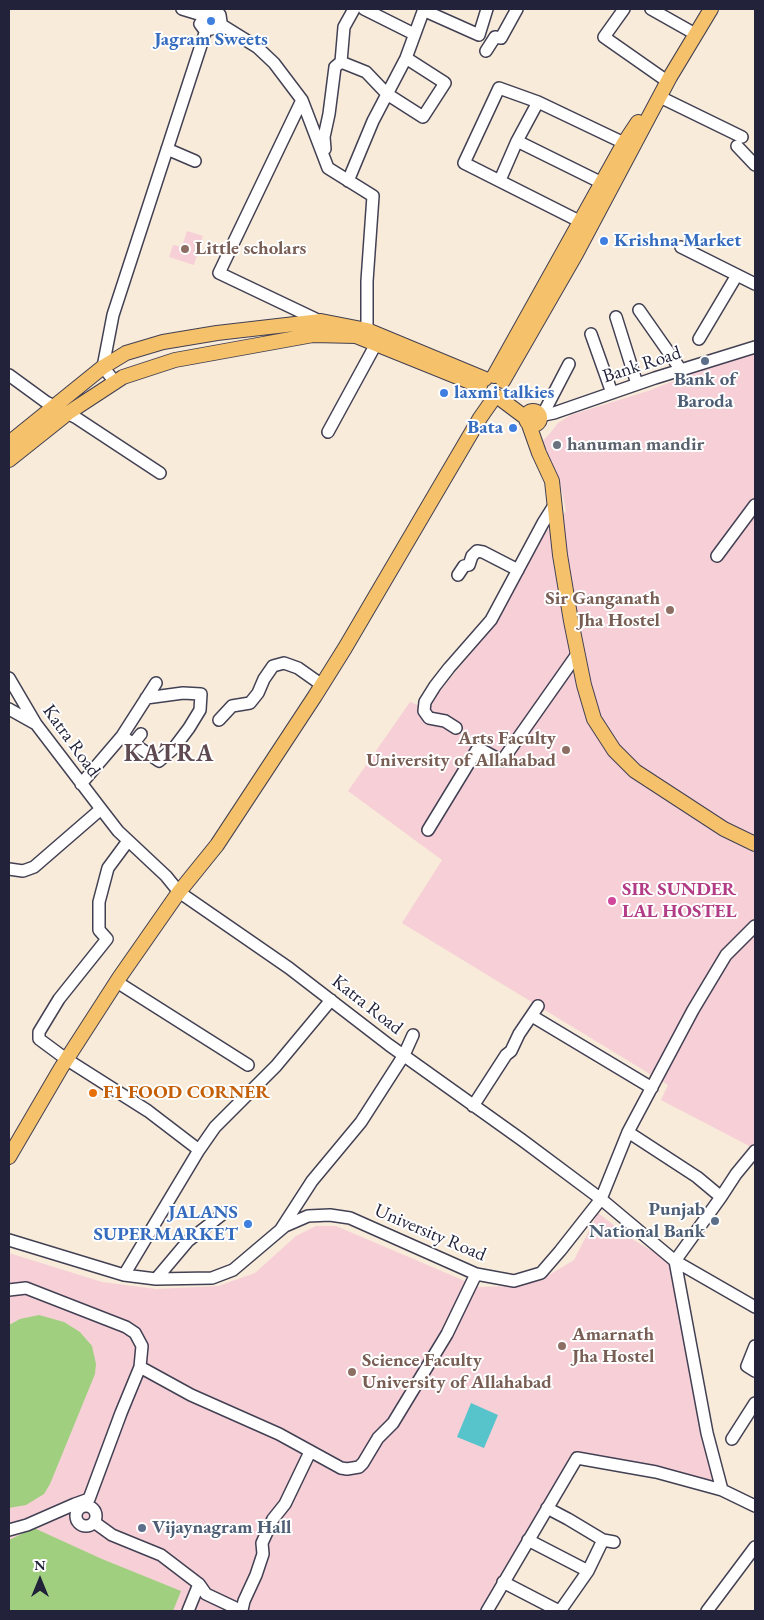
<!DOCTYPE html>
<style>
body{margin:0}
#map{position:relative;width:764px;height:1620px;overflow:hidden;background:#f8ebda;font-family:"EB Garamond",serif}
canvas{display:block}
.frame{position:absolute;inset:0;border:10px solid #22223b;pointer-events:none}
.north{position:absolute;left:15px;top:1555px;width:50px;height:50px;-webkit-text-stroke:4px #fff;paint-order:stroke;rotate:0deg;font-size:14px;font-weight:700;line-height:20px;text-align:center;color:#22223b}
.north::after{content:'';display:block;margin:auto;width:18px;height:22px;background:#22223b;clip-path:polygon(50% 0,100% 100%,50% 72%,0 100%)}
</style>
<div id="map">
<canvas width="764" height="1620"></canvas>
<div class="frame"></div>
<div class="north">N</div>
</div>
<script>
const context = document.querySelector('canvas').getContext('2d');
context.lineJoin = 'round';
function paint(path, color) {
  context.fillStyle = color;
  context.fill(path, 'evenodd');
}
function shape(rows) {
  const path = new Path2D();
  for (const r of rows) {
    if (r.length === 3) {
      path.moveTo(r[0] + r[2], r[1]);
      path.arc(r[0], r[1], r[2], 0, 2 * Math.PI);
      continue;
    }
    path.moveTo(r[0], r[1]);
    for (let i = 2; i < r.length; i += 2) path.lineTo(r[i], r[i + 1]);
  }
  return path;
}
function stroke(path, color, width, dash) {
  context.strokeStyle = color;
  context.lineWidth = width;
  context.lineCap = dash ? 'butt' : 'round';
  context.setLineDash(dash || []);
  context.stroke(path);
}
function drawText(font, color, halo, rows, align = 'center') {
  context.font = font + ' "EB Garamond",serif';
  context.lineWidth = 4;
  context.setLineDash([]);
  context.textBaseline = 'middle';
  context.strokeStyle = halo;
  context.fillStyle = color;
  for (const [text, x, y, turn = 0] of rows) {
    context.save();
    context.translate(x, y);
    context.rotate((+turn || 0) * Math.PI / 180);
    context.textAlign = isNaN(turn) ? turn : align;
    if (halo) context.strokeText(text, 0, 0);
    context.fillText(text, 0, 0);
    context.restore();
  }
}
paint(shape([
 [187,231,203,236,194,265,169,257,173,245,182,247],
 [755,352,755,1149,661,1100,668,1085,402,923,442,860,348,791,410,702,426,708,472,652,492,620,533,545,566,511,559,478,548,464,541,443,551,432,558,423,571,415,651,390,738,355],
 [598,1213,632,1239,672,1263,721,1488,575,1456,570,1458,547,1508,488,1611,9,1611,9,1253,102,1282,156,1289,218,1286,255,1273,296,1236,316,1226,336,1226,479,1287,511,1286,544,1278,574,1260]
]), '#f6cfd7');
paint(shape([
 [39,1315,64,1322,80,1332,92,1346,96,1364,95,1374,50,1484,44,1494,26,1505,9,1508,9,1325,20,1319],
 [34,1528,102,1559,181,1591,173,1611,9,1611,9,1540]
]), '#a0d07f');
paint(shape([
 [471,1403,498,1415,484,1448,457,1437]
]), '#57c4cc');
const minor = shape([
 [182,9,205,16],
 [364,9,414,34],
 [624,9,604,37,664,79],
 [651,9,690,31],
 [210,10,217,11,220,15,221,22,216,28,206,30,203,28,200,24,205,16,201,15,204,11,210,10],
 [423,10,479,35,487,9],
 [220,24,257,47,274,63,302,100,328,168,373,196,367,281,367,330],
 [486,51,495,37,501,38,517,9],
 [341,62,366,72,387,94,423,117,445,83,406,58],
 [660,97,742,137],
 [302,100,219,273,322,322],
 [517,141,602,183],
 [737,146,755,165],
 [167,149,195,161],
 [325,149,324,137,329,114,335,67,341,62,344,27,354,9],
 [500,180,517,141,538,102],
 [348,181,373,121,406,58,424,9],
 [581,222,464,163,499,88,538,102,624,143],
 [681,247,755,284],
 [639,310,681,370],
 [616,317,637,384],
 [591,334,612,393],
 [699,339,737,275],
 [9,375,46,402,75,417,160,473],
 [115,382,103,367,113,315,206,30],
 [539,416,554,413,655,378,755,347],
 [542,416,569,364],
 [328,432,376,344],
 [717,556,755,505],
 [458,575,464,566,469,565,472,556,477,551,483,552,518,570],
 [9,678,36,724,101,809,118,831,166,876,179,892,289,968,389,1045,522,1140,601,1199,675,1261,755,1307],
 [9,709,34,723],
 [219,720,232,706,250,703,258,693,264,679,273,666,284,663,298,668,322,685],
 [456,728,445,721,429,718,424,711,425,702,435,686,449,668,491,620,543,523,555,504],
 [122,736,159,761,174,748,189,728,200,710,201,694,183,693,146,698],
 [133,744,141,734],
 [81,784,122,736,156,683],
 [428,830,478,748,502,761,578,653],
 [128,841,108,868,99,902,99,930,107,939,59,999,39,1032,39,1039,66,1059,148,1111,199,1150],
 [9,869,23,871,34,867,101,809],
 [117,982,248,1065],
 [532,1016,652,1088],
 [473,1106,506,1055,511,1051,519,1034,538,1006],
 [628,1132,697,1177,721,1197],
 [281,1229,312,1181,361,1122,404,1055,413,1035],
 [9,1240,124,1275,156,1279,212,1278,233,1270,285,1226,308,1216,330,1215,350,1218,476,1274,514,1281,541,1273,560,1251,601,1199,628,1132,693,1010,726,955,755,926],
 [124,1275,199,1150,215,1127,276,1066,331,1000],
 [156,1279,188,1241,224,1213],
 [9,1290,26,1288,126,1327,135,1333,142,1346,140,1367,191,1395,279,1434,341,1468,347,1469,359,1467,363,1463,378,1438,393,1423,447,1334,476,1274],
 [755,1346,747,1366,755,1371],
 [732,1439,755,1403],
 [722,1490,707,1433,675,1261,721,1197,736,1174,755,1151],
 [86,1516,10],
 [547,1508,568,1519,603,1540],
 [94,1522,112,1535,161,1555,199,1584,188,1611],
 [9,1530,27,1525,75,1504,89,1499,121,1413,140,1367],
 [528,1540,588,1571],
 [503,1582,559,1611],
 [199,1584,206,1594,242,1611],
 [242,1610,244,1601,256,1575,263,1554,262,1543,273,1519,285,1504,310,1452],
 [487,1611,577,1458,656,1472,722,1490,755,1506],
 [560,1611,588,1571,603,1540,614,1542],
 [707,1611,755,1547]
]);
const major = shape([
 [494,376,624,143,638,122],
 [503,381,576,254,670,77,711,9],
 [498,397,526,418],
 [533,418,7],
 [528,422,539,453,552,481,560,555,571,621,584,685,594,719,614,750,635,771,724,829,755,844],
 [9,443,103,367,126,353,163,342,217,333,321,321,367,330,485,379],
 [9,460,68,413,123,377,175,360,313,335,356,336,480,386],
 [9,1157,61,1068,119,978,179,892,217,845,315,696,345,648,480,418,494,398]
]);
stroke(minor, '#424053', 14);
stroke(major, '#424053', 16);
stroke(minor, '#fff', 11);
stroke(major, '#f5c16b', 14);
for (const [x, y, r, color] of [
 [211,21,5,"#3f7fe0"],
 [604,241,5,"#3f7fe0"],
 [185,249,5,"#8d6e63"],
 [705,361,5,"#5c6f8a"],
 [444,393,5,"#3f7fe0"],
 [513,428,5,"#3f7fe0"],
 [557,445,5,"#6b7280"],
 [670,610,5,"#8d6e63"],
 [566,750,5,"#8d6e63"],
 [612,901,5,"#d1479c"],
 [93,1093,5,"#e8710a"],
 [715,1221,5,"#5c6f8a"],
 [248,1224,5,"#3f7fe0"],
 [562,1346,5,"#8d6e63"],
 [352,1372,5,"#8d6e63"],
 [142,1528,5,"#5c6f8a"]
]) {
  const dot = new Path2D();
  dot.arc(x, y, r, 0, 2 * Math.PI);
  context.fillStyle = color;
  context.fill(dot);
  stroke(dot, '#fff', 2);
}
drawText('bold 19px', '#366cbe', '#fff', [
 ["Jagram Sweets",211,40,"center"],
 ["Krishna Market",614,241],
 ["laxmi talkies",454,393],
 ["Bata",503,428,"right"],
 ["JALANS",238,1213,"right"],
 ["SUPERMARKET",238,1235,"right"]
], 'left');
drawText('bold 19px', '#785e54', '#fff', [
 ["Little scholars",195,249],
 ["Sir Ganganath",660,599,"right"],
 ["Jha Hostel",660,621,"right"],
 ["Arts Faculty",556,739,"right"],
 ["University of Allahabad",556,761,"right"],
 ["Amarnath",572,1335],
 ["Jha Hostel",572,1357],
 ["Science Faculty",362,1361],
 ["University of Allahabad",362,1383]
], 'left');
drawText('19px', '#22223b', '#fff', [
 ["Bank Road",642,365,-18],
 ["Katra Road",71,741,54],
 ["Katra Road",367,1005,38],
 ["University Road",430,1233,23]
]);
drawText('bold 19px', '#4e5e75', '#fff', [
 ["Bank of",705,380],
 ["Baroda",705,402],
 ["Punjab",705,1210,"right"],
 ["National Bank",705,1232,"right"],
 ["Vijaynagram Hall",152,1528,"left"]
]);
drawText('bold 19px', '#5b616d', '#fff', [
 ["hanuman mandir",567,445]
], 'left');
drawText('bold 19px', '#b23c85', '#fff', [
 ["SIR SUNDER",622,890],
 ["LAL HOSTEL",622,912]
], 'left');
drawText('bold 19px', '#c56008', '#fff', [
 ["F1 FOOD CORNER",103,1093]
], 'left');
context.letterSpacing = '1px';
drawText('bold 24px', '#5f4a52', '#fff', [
 ["KATRA",169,754]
]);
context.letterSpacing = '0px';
</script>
